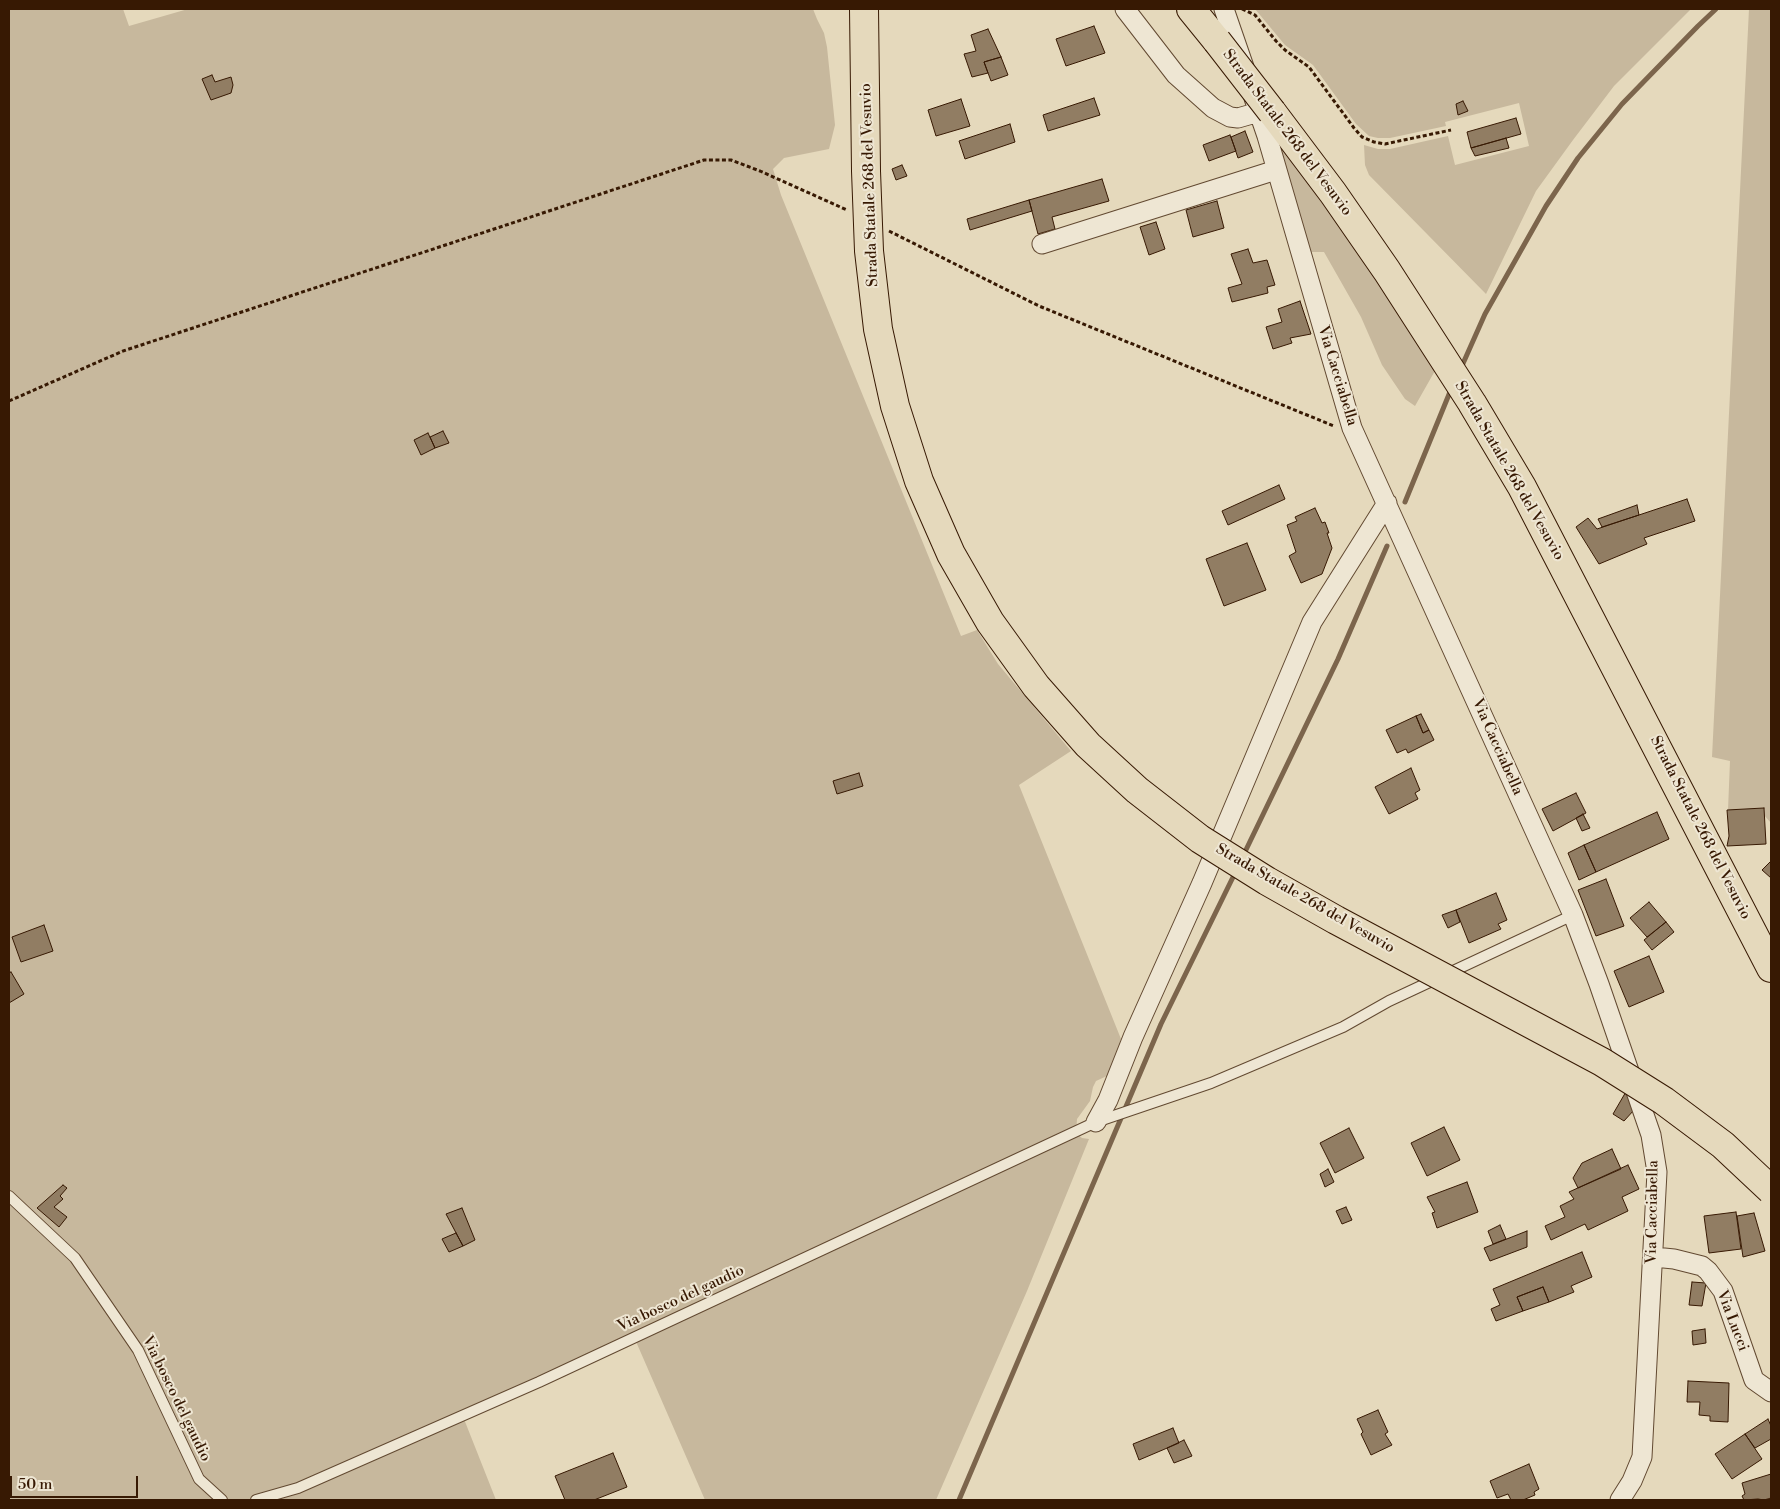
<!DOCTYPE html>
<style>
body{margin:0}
#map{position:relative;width:1780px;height:1509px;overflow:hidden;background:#e5d9bc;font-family:"Libre Bodoni",serif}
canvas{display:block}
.frame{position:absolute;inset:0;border:10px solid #371903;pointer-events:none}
.scale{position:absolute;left:10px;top:1476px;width:128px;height:22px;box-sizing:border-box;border:2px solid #371903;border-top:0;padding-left:6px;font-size:15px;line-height:18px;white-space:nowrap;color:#371903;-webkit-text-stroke:4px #eee6d3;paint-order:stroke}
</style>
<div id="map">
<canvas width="1780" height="1509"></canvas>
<div class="frame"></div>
<div class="scale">50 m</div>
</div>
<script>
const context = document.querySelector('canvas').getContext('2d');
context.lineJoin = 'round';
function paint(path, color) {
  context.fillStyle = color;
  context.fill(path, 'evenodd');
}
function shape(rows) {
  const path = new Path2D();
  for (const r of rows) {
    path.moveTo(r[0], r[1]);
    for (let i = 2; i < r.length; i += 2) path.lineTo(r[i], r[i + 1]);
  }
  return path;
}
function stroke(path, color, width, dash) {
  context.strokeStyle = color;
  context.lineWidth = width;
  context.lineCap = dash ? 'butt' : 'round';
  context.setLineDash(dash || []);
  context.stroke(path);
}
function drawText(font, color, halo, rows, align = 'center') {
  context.font = font + ' "Libre Bodoni",serif';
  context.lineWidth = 4;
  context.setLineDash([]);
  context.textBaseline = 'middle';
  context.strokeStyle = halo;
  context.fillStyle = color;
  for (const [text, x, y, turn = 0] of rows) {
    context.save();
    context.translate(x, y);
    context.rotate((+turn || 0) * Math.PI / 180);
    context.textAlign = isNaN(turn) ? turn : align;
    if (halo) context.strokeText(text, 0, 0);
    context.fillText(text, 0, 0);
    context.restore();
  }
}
paint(shape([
 [9,9,123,9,129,26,188,9,813,9,817,19,824,33,827,47,835,125,829,149,784,158,773,169,781,195,961,636,977,630,998,664,1071,751,1019,785,1121,1039,1109,1075,1096,1081,1093,1087,1090,1101,1077,1119,1076,1133,1082,1138,1089,1139,1027,1291,936,1500,705,1500,634,1337,462,1414,496,1500,9,1500],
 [1255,9,1691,9,1614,86,1573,140,1536,191,1486,294,1369,175,1365,165,1364,145,1378,149,1390,149,1448,136,1455,165,1529,146,1519,103,1445,122,1446,126,1390,138,1378,138,1369,136,1356,124,1313,65,1285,45],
 [1749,9,1771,9,1771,823,1763,814,1728,810,1730,761,1712,757],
 [1267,123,1319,194,1436,369,1415,406,1405,399,1382,365,1361,317,1324,252,1308,252]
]), '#c7b89d');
stroke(shape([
 [1461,368,1485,314,1546,206,1578,158,1622,104,1698,26,1716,9],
 [1405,502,1452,387],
 [1243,856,1338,659,1387,546],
 [959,1500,1161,1024,1236,871]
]), '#7c654c', 5);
const building = shape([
 [1094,26,1105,53,1066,66,1056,39,1094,26],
 [988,29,1001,57,984,62,988,73,972,77,964,54,976,51,971,35,988,29],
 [1001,57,1008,75,991,81,984,62,1001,57],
 [212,75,215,82,231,77,233,85,231,93,211,100,202,79,212,75],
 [1094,98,1100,115,1048,131,1043,115,1094,98],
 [961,99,970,126,936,136,928,110,961,99],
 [1463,101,1468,111,1458,115,1456,104,1463,101],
 [1516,118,1521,134,1471,148,1467,132,1516,118],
 [1010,124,1015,142,965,159,959,141,1010,124],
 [1245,131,1253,152,1238,158,1231,137,1245,131],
 [1230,135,1236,151,1209,161,1203,145,1230,135],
 [1506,138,1509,148,1475,156,1471,148,1506,138],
 [902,165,907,176,896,180,892,169,902,165],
 [1102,179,1109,201,1052,217,1055,229,1038,234,1029,200,1102,179],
 [1029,200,1032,211,970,230,967,219,1029,200],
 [1217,201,1224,228,1193,237,1186,210,1217,201],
 [1156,222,1165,249,1149,255,1140,227,1156,222],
 [1248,249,1253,263,1267,260,1275,285,1267,287,1268,293,1232,302,1228,288,1242,284,1231,254,1248,249],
 [1300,301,1311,334,1290,338,1292,343,1273,349,1266,327,1282,322,1278,309,1300,301],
 [443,431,449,443,435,448,430,437,443,431],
 [428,433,435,448,421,455,414,440,428,433],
 [1279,485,1285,499,1228,525,1222,511,1279,485],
 [1687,499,1695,521,1644,538,1647,544,1599,564,1576,527,1588,518,1597,529,1687,499],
 [1637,505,1639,515,1602,527,1598,519,1637,505],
 [1315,508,1322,523,1325,522,1329,533,1327,533,1332,548,1322,574,1301,583,1289,556,1296,552,1287,525,1297,521,1295,517,1315,508],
 [1247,543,1266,590,1224,606,1206,559,1247,543],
 [1421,714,1429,730,1423,733,1416,716,1421,714],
 [1416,716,1423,733,1429,730,1434,740,1408,753,1406,749,1397,753,1386,730,1416,716],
 [1411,768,1420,790,1415,793,1418,799,1389,814,1375,787,1411,768],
 [859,773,863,786,837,794,833,781,859,773],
 [1576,793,1586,813,1553,831,1542,809,1576,793],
 [1764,808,1766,844,1727,846,1729,836,1727,810,1764,808],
 [1657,812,1669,839,1596,872,1584,845,1657,812],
 [1583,814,1590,828,1582,831,1576,818,1583,814],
 [1584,845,1596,872,1579,880,1568,853,1584,845],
 [1771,861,1771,878,1762,870,1771,861],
 [1606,879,1624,926,1596,936,1578,890,1606,879],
 [1496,893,1507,920,1498,924,1501,929,1469,943,1456,910,1496,893],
 [1649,902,1666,922,1647,937,1630,918,1649,902],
 [1456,910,1460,922,1448,928,1442,915,1456,910],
 [1666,922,1674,932,1652,950,1644,940,1666,922],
 [44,925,53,951,21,962,12,937,44,925],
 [1649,956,1664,992,1629,1007,1614,971,1649,956],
 [11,972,24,994,9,1003,9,973,11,972],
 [1627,1090,1634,1110,1624,1121,1613,1114,1627,1090],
 [1444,1127,1460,1160,1427,1176,1411,1143,1444,1127],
 [1349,1128,1364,1158,1335,1173,1320,1143,1349,1128],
 [1612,1149,1621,1169,1578,1188,1573,1178,1582,1163,1612,1149],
 [1628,1165,1639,1189,1622,1197,1628,1211,1588,1230,1585,1224,1551,1240,1545,1226,1565,1217,1560,1206,1574,1199,1569,1192,1628,1165],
 [1328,1169,1334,1182,1325,1187,1320,1174,1328,1169],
 [1467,1182,1478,1212,1437,1228,1432,1213,1435,1212,1427,1197,1467,1182],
 [63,1185,67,1188,60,1196,63,1199,54,1207,67,1217,59,1227,37,1208,63,1185],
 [1346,1207,1352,1220,1342,1224,1336,1211,1346,1207],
 [462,1208,475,1240,463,1246,446,1214,462,1208],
 [1736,1212,1741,1249,1709,1253,1704,1216,1736,1212],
 [1754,1213,1765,1251,1743,1257,1737,1216,1754,1213],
 [1500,1225,1506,1239,1493,1244,1488,1231,1500,1225],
 [1527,1231,1527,1247,1490,1261,1484,1248,1527,1231],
 [456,1233,463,1246,449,1252,442,1239,456,1233],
 [1582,1252,1592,1277,1571,1286,1574,1292,1549,1302,1543,1287,1517,1297,1523,1311,1496,1321,1491,1309,1500,1305,1493,1289,1582,1252],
 [1692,1282,1706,1283,1702,1306,1689,1305,1692,1282],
 [1543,1287,1549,1302,1523,1311,1517,1297,1543,1287],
 [1705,1329,1706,1343,1693,1345,1692,1331,1705,1329],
 [1688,1381,1729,1383,1728,1422,1710,1421,1710,1416,1699,1415,1700,1402,1687,1402,1688,1381],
 [1378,1410,1388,1432,1385,1434,1392,1445,1371,1455,1361,1434,1363,1432,1357,1419,1378,1410],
 [1768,1419,1771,1426,1771,1439,1755,1448,1745,1434,1768,1419],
 [1173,1428,1179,1443,1139,1460,1133,1444,1173,1428],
 [1745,1434,1762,1459,1732,1479,1715,1454,1745,1434],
 [1184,1440,1192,1456,1174,1463,1167,1448,1184,1440],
 [613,1453,627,1487,594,1500,565,1500,555,1476,613,1453],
 [1529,1464,1539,1489,1534,1492,1535,1495,1523,1500,1511,1500,1508,1494,1497,1498,1490,1481,1529,1464],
 [1771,1474,1771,1498,1764,1500,1758,1499,1744,1500,1742,1496,1745,1494,1742,1483,1771,1474]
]);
paint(building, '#917d63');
stroke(building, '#371903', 1);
const service = shape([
 [9,1196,75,1258,138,1350,199,1479,222,1500],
 [256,1500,298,1488,539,1382,1096,1122,1211,1083,1343,1027,1389,1001,1573,915]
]);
const minor = shape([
 [1125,9,1176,75,1213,108,1230,117,1238,118,1259,112],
 [1224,9,1244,67],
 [1254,98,1267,136,1352,428,1573,915,1599,984,1651,1135,1657,1172,1642,1457,1632,1481,1620,1500],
 [1042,244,1276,170],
 [1096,1122,1108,1100,1133,1037,1202,883,1312,622,1387,503],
 [1654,1257,1674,1259,1702,1266,1708,1271,1723,1291,1754,1380,1771,1392]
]);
const trunk = shape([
 [1191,9,1217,41],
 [1272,112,1333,193,1387,271,1472,403,1522,487,1771,968]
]);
stroke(service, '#624931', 12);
stroke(minor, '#624931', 21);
stroke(trunk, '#371903', 30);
stroke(shape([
 [1242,9,1255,15,1276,41,1285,50,1309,67,1354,128,1362,137,1374,142,1385,144,1451,130],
 [889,231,1039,306,1334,426],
 [9,401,123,351,704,160,731,160,760,171,847,210]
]), '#371903', 3, [4, 2.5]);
stroke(service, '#eee6d3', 10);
stroke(minor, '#eee6d3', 19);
stroke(trunk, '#e5d9bc', 28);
const trunkBridge = shape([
 [864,9,866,171,869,251,878,329,895,406,919,481,951,554,990,622,1036,686,1088,745,1137,790,1200,839,1267,881,1336,920,1602,1062,1664,1101,1723,1145,1771,1190],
 [1217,41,1272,112]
]);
stroke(trunkBridge, '#371903', 30, []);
stroke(trunkBridge, '#e5d9bc', 28);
drawText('15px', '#371903', '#eee6d3', [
 ["Strada Statale 268 del Vesuvio",1287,133,53],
 ["Strada Statale 268 del Vesuvio",870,185,-92],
 ["Via Cacciabella",1337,376,73],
 ["Strada Statale 268 del Vesuvio",1509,471,60],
 ["Via Cacciabella",1497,747,66],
 ["Strada Statale 268 del Vesuvio",1700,828,63],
 ["Strada Statale 268 del Vesuvio",1305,899,30],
 ["Via Cacciabella",1653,1212,-89],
 ["Via bosco del gaudio",681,1299,-25],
 ["Via Lucci",1732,1321,69],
 ["Via bosco del gaudio",176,1399,64]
]);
</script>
